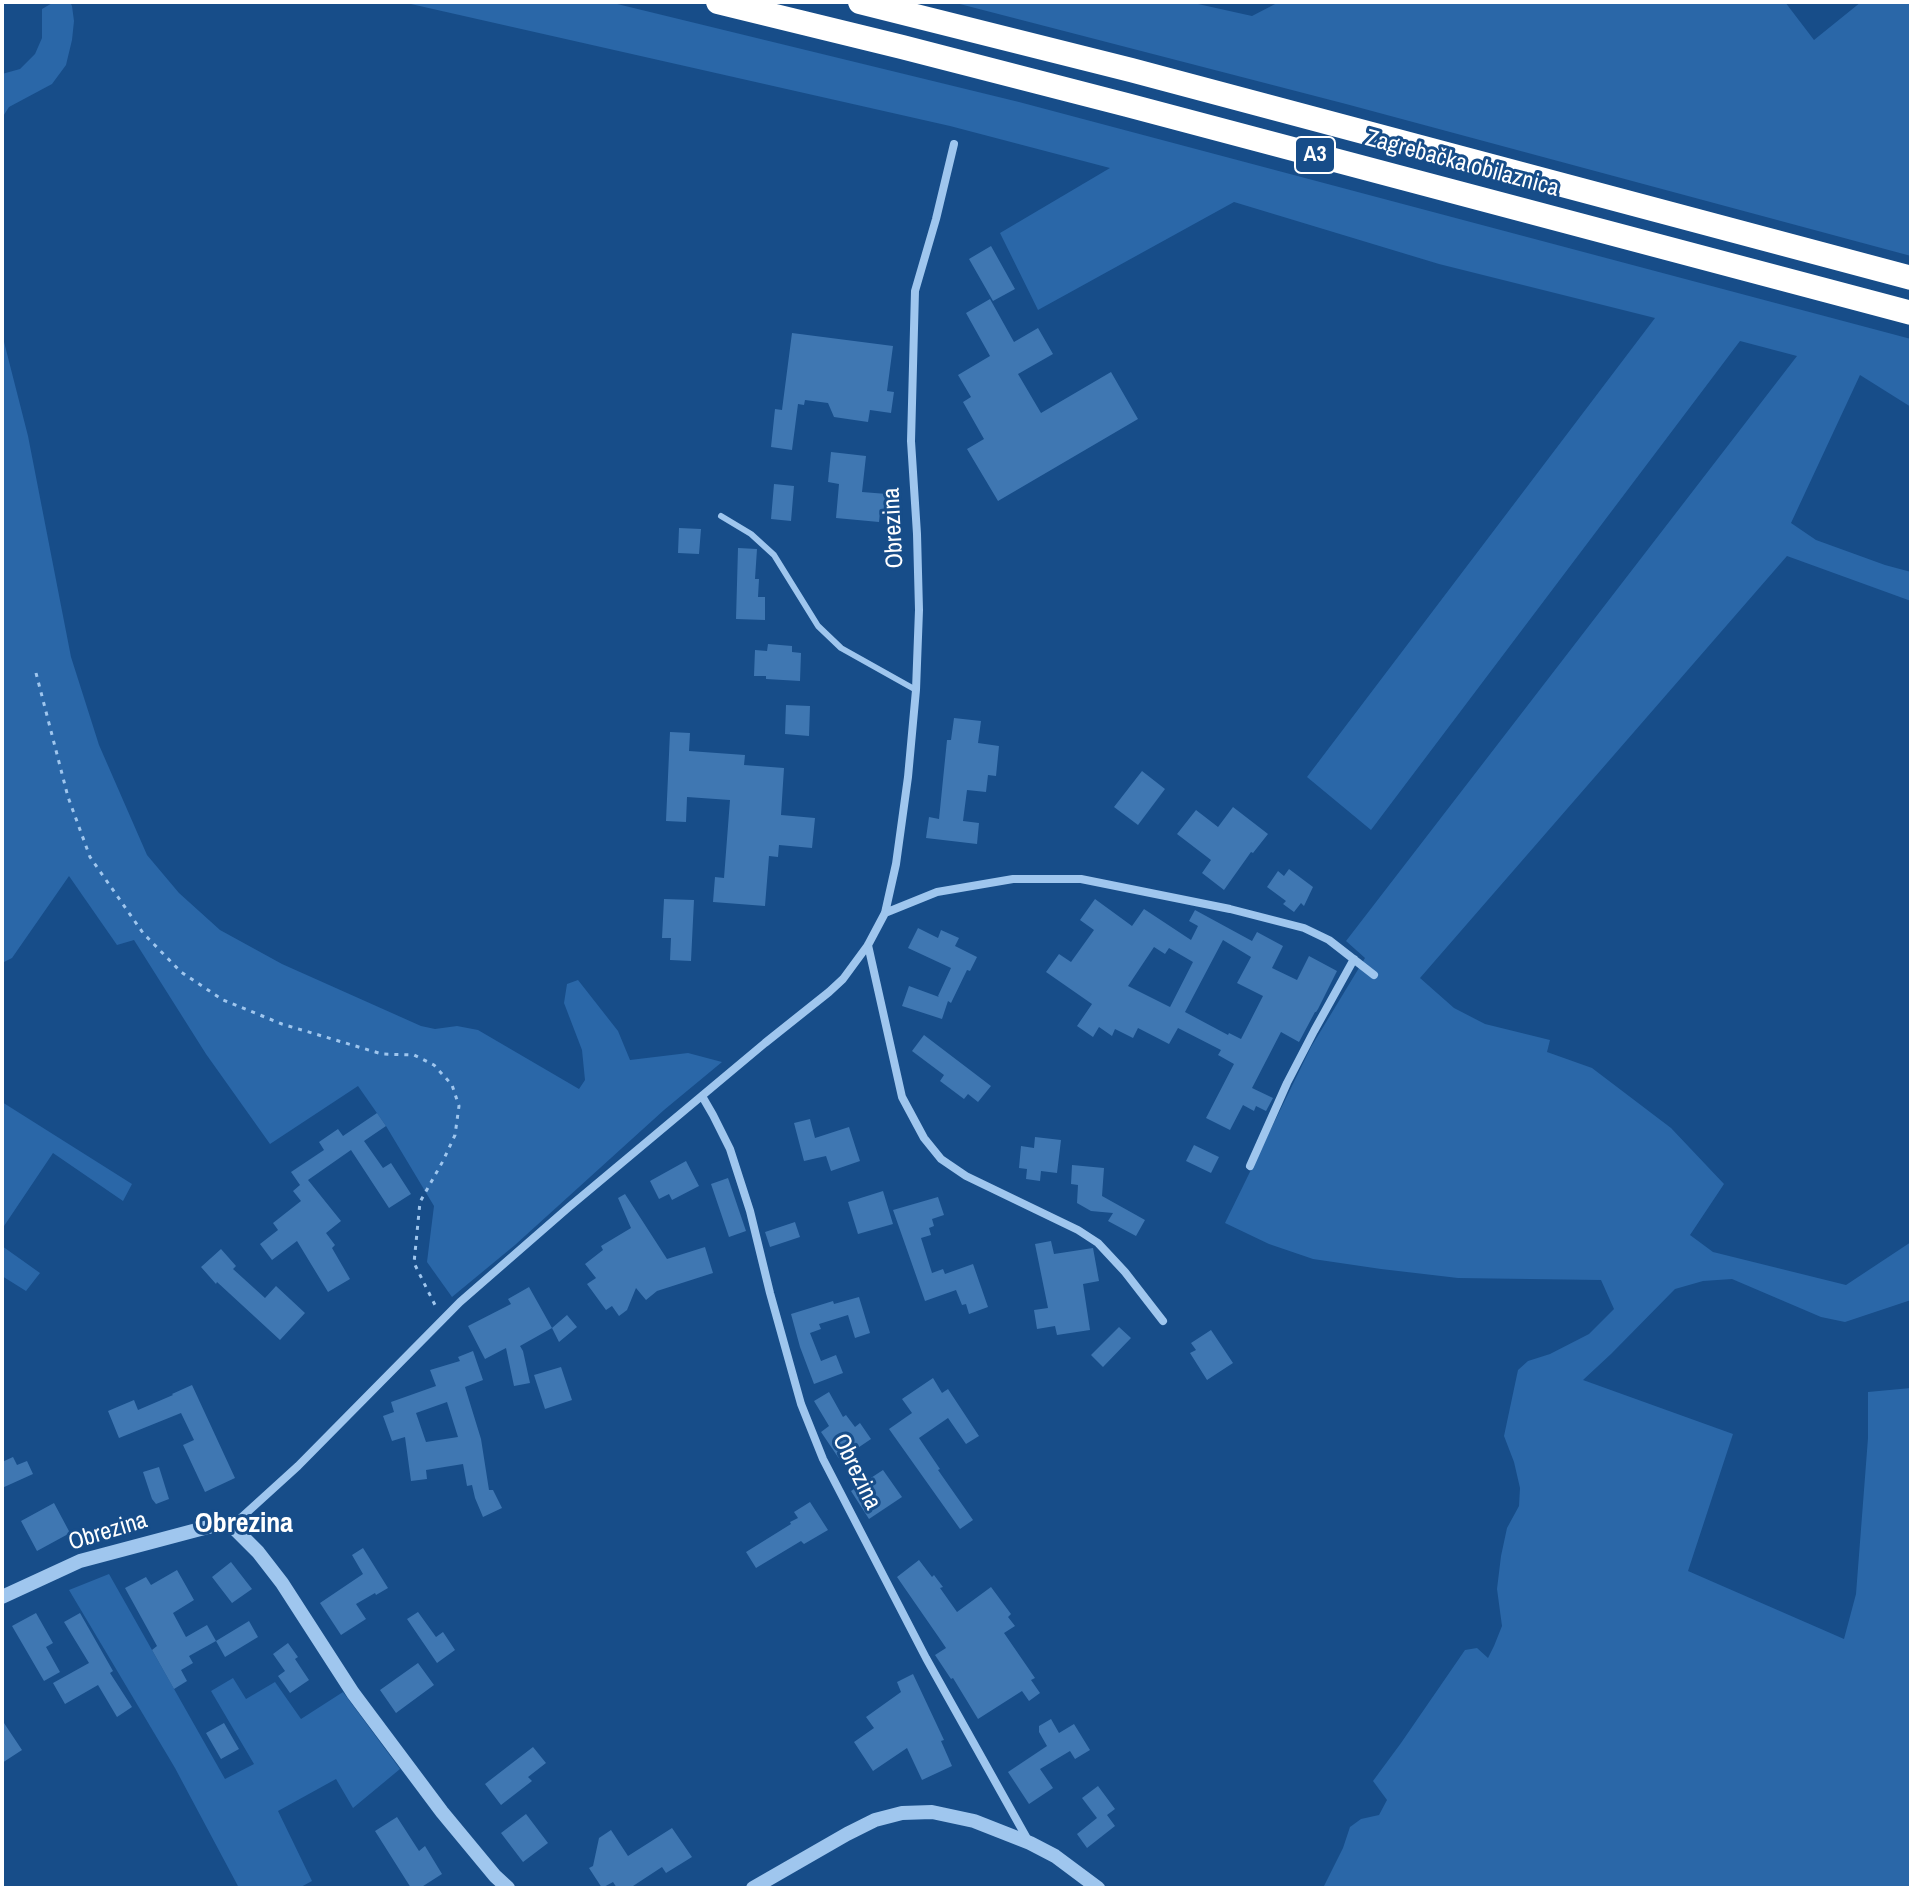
<!DOCTYPE html>
<meta charset="utf-8">
<style>
body{margin:0}
#map{position:relative;width:1913px;height:1890px;overflow:hidden;background:#174d89;font-family:"Archivo Narrow",sans-serif}
canvas{display:block}
.frame{position:absolute;inset:0;border:4px solid #fff;pointer-events:none}
</style>
<div id="map">
<canvas width="1913" height="1890"></canvas>
<div class="frame"></div>
</div>
<script>
const context = document.querySelector('canvas').getContext('2d');
context.lineJoin = 'round';
function paint(path, color) {
  context.fillStyle = color;
  context.fill(path, 'evenodd');
}
function shape(rows) {
  const path = new Path2D();
  for (const r of rows) {
    path.moveTo(r[0], r[1]);
    for (let i = 2; i < r.length; i += 2) path.lineTo(r[i], r[i + 1]);
  }
  return path;
}
function stroke(path, color, width, dash) {
  context.strokeStyle = color;
  context.lineWidth = width;
  context.lineCap = dash ? 'butt' : 'round';
  context.setLineDash(dash || []);
  context.stroke(path);
}
function drawText(font, color, halo, rows, align = 'center') {
  context.font = font + ' "Archivo Narrow",sans-serif';
  context.lineWidth = 6;
  context.setLineDash([]);
  context.textBaseline = 'middle';
  context.strokeStyle = halo;
  context.fillStyle = color;
  for (const [text, x, y, turn = 0] of rows) {
    context.save();
    context.translate(x, y);
    context.rotate((+turn || 0) * Math.PI / 180);
    context.textAlign = isNaN(turn) ? turn : align;
    if (halo) context.strokeText(text, 0, 0);
    context.fillText(text, 0, 0);
    context.restore();
  }
}
paint(shape([
 [54,2,70,2,72,6,74,21,72,40,66,65,52,84,9,107,2,118,2,74,20,69,35,54,42,38,42,9],
 [402,2,609,2,1019,102,1911,339,1911,407,1860,375,1791,523,1816,540,1885,565,1911,572,1911,601,1787,556,1420,978,1454,1008,1485,1024,1550,1040,1547,1052,1592,1068,1671,1128,1724,1184,1690,1235,1713,1252,1846,1285,1911,1242,1911,1300,1845,1322,1821,1317,1732,1279,1703,1281,1675,1289,1611,1354,1583,1380,1733,1434,1688,1571,1844,1639,1856,1594,1868,1438,1868,1392,1911,1388,1911,1888,1323,1888,1343,1848,1350,1827,1361,1819,1379,1815,1387,1800,1373,1781,1401,1743,1465,1650,1477,1648,1488,1658,1494,1646,1502,1626,1497,1589,1501,1556,1507,1528,1519,1506,1520,1488,1514,1462,1504,1436,1518,1370,1528,1361,1550,1354,1589,1334,1614,1309,1601,1280,1458,1278,1381,1269,1313,1259,1269,1244,1225,1223,1311,1047,1365,958,1346,941,1797,356,1740,341,1371,830,1307,777,1655,318,1439,264,1234,202,1038,310,1000,233,1110,168,950,126],
 [952,2,1189,2,1252,16,1279,2,1785,2,1814,40,1861,2,1911,2,1911,256,1346,104],
 [2,334,28,436,71,657,99,745,147,855,179,893,220,930,282,964,421,1026,435,1029,457,1026,478,1030,579,1089,585,1080,582,1050,564,1003,567,984,578,980,618,1031,630,1060,688,1053,722,1062,664,1110,515,1245,452,1297,427,1262,434,1206,386,1126,358,1086,270,1144,206,1054,134,940,117,945,69,876,12,958,2,963],
 [2,1102,132,1184,123,1201,53,1153,2,1229],
 [2,1246,40,1273,26,1291,2,1276],
 [109,1574,225,1779,254,1764,211,1691,233,1678,246,1699,275,1682,301,1719,343,1692,400,1769,353,1808,336,1779,278,1811,312,1881,299,1888,239,1888,175,1768,69,1590]
]), '#2a67a8');
paint(shape([
 [991,246,1015,289,993,301,969,259],
 [990,299,1014,342,1038,328,1053,354,1018,374,1041,413,1111,372,1138,419,998,501,967,449,984,439,963,402,971,397,958,375,990,356,966,313],
 [792,333,893,346,887,391,894,392,891,413,870,410,868,422,834,417,828,403,805,400,804,405,798,404,792,450,771,447,775,409,782,410],
 [831,452,866,456,862,492,887,494,885,512,880,512,879,522,836,518,839,484,828,482],
 [774,484,794,486,791,521,771,519],
 [679,528,701,529,699,554,678,553],
 [738,548,757,549,755,579,759,579,758,597,765,597,765,620,736,619],
 [768,644,792,646,792,652,801,653,800,681,766,679,766,676,754,676,755,650,767,651],
 [786,705,810,706,809,736,785,734],
 [954,718,981,721,978,743,999,746,996,776,988,775,986,792,967,790,963,821,979,823,977,844,926,838,929,817,939,819,947,740,951,740],
 [670,732,690,733,689,751,745,755,744,765,784,768,781,815,815,818,812,848,779,845,778,857,769,856,765,906,713,902,715,877,724,878,730,800,687,797,686,822,666,821],
 [1142,771,1165,789,1138,825,1114,807],
 [1233,807,1268,834,1253,853,1251,852,1224,890,1202,873,1211,860,1177,834,1196,810,1218,827],
 [1289,869,1313,887,1304,906,1301,903,1294,912,1283,904,1286,901,1267,887,1278,871,1284,876],
 [664,899,694,900,691,961,670,960,671,938,662,938],
 [1095,899,1132,926,1144,909,1191,940,1198,926,1189,921,1195,910,1252,941,1257,932,1283,946,1272,968,1297,980,1309,956,1337,971,1318,1009,1316,1012,1315,1012,1299,1042,1281,1032,1252,1088,1273,1098,1266,1111,1256,1106,1254,1111,1243,1105,1230,1130,1206,1118,1234,1064,1218,1055,1221,1050,1178,1028,1169,1044,1138,1028,1133,1038,1115,1029,1112,1036,1099,1027,1093,1037,1077,1026,1092,1004,1046,972,1059,954,1071,962,1094,930,1080,920],
 [1223,940,1251,957,1237,983,1263,996,1241,1039,1229,1033,1228,1035,1185,1012],
 [1154,947,1165,954,1169,948,1193,962,1170,1007,1128,986],
 [918,928,938,938,941,930,959,938,955,946,977,957,970,971,967,970,951,1003,948,1001,942,1019,902,1006,909,986,939,997,938,996,951,968,908,948],
 [924,1035,991,1086,978,1102,968,1094,964,1099,940,1081,944,1075,912,1051],
 [377,1113,386,1126,364,1141,383,1168,391,1163,411,1194,389,1208,351,1150,308,1180,341,1221,326,1233,335,1245,332,1248,350,1279,328,1292,297,1241,272,1260,260,1244,278,1230,273,1223,301,1201,293,1191,300,1185,291,1172,324,1150,319,1142,338,1129,343,1136],
 [810,1119,815,1138,849,1127,860,1161,831,1171,826,1156,804,1161,794,1123],
 [1035,1137,1061,1140,1057,1173,1041,1171,1040,1181,1026,1179,1027,1169,1019,1168,1021,1146,1034,1148],
 [1194,1145,1219,1157,1211,1173,1186,1161],
 [686,1161,699,1186,672,1200,669,1194,659,1199,650,1181],
 [1072,1165,1104,1168,1102,1196,1145,1220,1136,1236,1108,1221,1113,1213,1091,1211,1077,1203,1078,1185,1071,1184],
 [728,1178,746,1231,729,1237,711,1184],
 [883,1191,893,1224,858,1234,848,1202],
 [625,1194,667,1259,705,1247,713,1273,657,1291,646,1300,636,1288,627,1310,619,1316,612,1306,606,1310,587,1284,596,1278,585,1264,603,1250,601,1246,631,1228,618,1198],
 [938,1197,944,1215,932,1219,934,1226,929,1228,931,1235,921,1238,932,1273,943,1269,945,1274,973,1264,988,1307,969,1314,966,1304,962,1305,956,1290,925,1301,893,1210],
 [795,1222,800,1237,770,1247,765,1232],
 [1051,1241,1054,1254,1093,1248,1099,1281,1083,1284,1090,1330,1057,1335,1055,1326,1037,1329,1034,1310,1048,1308,1035,1244],
 [221,1249,236,1266,233,1269,265,1298,276,1286,305,1313,280,1340,217,1282,216,1284,201,1267],
 [529,1287,552,1328,520,1346,523,1351,530,1383,514,1386,506,1348,485,1359,468,1326,511,1304,508,1299],
 [859,1297,870,1333,855,1338,848,1315,819,1324,821,1329,810,1333,821,1361,836,1355,843,1373,814,1384,800,1347,791,1314,833,1301,834,1304],
 [567,1315,577,1327,559,1342,552,1328],
 [1119,1327,1131,1338,1103,1367,1091,1355],
 [1211,1330,1233,1363,1207,1380,1190,1353,1196,1350,1191,1343],
 [473,1351,483,1380,465,1387,481,1439,489,1490,493,1490,502,1508,483,1517,475,1498,472,1485,467,1486,463,1464,426,1470,427,1479,411,1481,405,1437,392,1441,383,1416,394,1412,391,1402,436,1386,430,1370,460,1361,458,1357],
 [447,1402,458,1437,426,1442,416,1413],
 [561,1367,572,1400,545,1409,534,1375],
 [933,1378,942,1393,948,1389,979,1436,966,1444,948,1418,919,1438,940,1469,938,1470,973,1520,960,1529,889,1429,912,1413,902,1399],
 [192,1385,235,1478,205,1492,183,1445,194,1440,181,1413,119,1438,108,1411,134,1400,138,1410,173,1395,172,1394],
 [829,1392,843,1417,846,1415,855,1427,860,1423,871,1439,840,1460,821,1432,829,1426,814,1401],
 [13,1457,17,1465,27,1461,33,1474,2,1488,2,1462],
 [159,1467,169,1499,156,1504,152,1499,143,1472],
 [883,1470,902,1497,869,1519,851,1491],
 [810,1502,828,1530,804,1544,801,1541,756,1568,746,1552,791,1524,790,1522,798,1518,794,1512],
 [54,1503,70,1533,37,1551,21,1521],
 [363,1548,388,1588,376,1595,375,1593,356,1604,366,1619,341,1635,320,1603,363,1574,352,1555],
 [919,1560,932,1577,934,1575,943,1587,940,1588,957,1612,991,1587,1011,1614,1008,1617,1015,1626,1004,1633,1035,1678,1031,1680,1040,1693,1029,1701,1022,1691,978,1719,953,1678,951,1679,935,1655,946,1648,942,1642,897,1577],
 [231,1562,252,1589,232,1603,212,1577],
 [177,1570,194,1600,173,1613,186,1637,207,1625,216,1641,189,1656,193,1663,181,1670,187,1681,174,1689,152,1650,157,1646,125,1588,146,1577,151,1585],
 [418,1612,436,1637,443,1632,455,1650,437,1663,407,1619],
 [36,1613,53,1643,46,1647,60,1672,44,1681,12,1626],
 [80,1613,113,1671,110,1673,132,1707,117,1717,98,1685,65,1704,53,1683,89,1663,64,1622],
 [249,1621,258,1637,225,1657,216,1641],
 [288,1643,298,1657,295,1659,309,1680,290,1693,278,1676,285,1671,273,1654],
 [418,1663,434,1685,396,1713,380,1690],
 [913,1674,944,1740,941,1741,952,1766,922,1780,907,1748,873,1771,854,1742,874,1728,866,1717,901,1692,897,1682],
 [1051,1719,1059,1733,1074,1724,1090,1750,1075,1759,1070,1751,1040,1769,1053,1788,1029,1804,1008,1772,1047,1746,1039,1732,1039,1726],
 [2,1720,22,1750,2,1763],
 [224,1723,239,1749,221,1759,206,1733],
 [533,1747,546,1763,528,1777,532,1781,501,1805,485,1784],
 [1098,1786,1115,1809,1107,1815,1115,1826,1087,1848,1077,1834,1097,1818,1082,1798],
 [526,1814,548,1843,523,1862,501,1833],
 [397,1817,419,1851,425,1846,442,1874,420,1888,411,1888,375,1831],
 [672,1828,692,1857,666,1873,662,1867,630,1888,617,1888,613,1882,602,1888,589,1868,593,1866,599,1838,611,1830,628,1856]
]), '#3f77b2');
stroke(shape([
 [36,673,68,797,90,857,143,933,181,972,223,1000,282,1024,382,1054,414,1055,434,1065,452,1085,459,1106,455,1135,443,1161,420,1202,414,1263,436,1307]
]), '#9fc6ee', 3, [4, 6]);
stroke(shape([
 [721,516,751,534,774,555,818,626,841,648,916,690]
]), '#9fc6ee', 6);
stroke(shape([
 [885,913,937,892,1013,879,1081,879,1230,909,1304,928,1329,940,1374,975],
 [868,945,902,1097,924,1138,941,1159,966,1176,1078,1230,1098,1243,1125,1272,1163,1321],
 [702,1096,713,1115,730,1149,750,1211,770,1293,801,1404,823,1459,926,1658,1029,1842],
 [1250,1166,1287,1083,1314,1031,1354,959],
 [232,1526,298,1466,460,1302,569,1207,765,1043,829,992,843,979,868,945,885,913,896,864,908,777,916,690,919,610,917,534,911,441,915,291,936,219,954,144]
]), '#9fc6ee', 8);
stroke(shape([
 [2,1597,80,1561,208,1527,220,1525,232,1526,258,1552,282,1583,353,1693,442,1812,495,1876,508,1888],
 [753,1888,847,1834,875,1820,902,1813,932,1812,974,1821,1030,1843,1055,1856,1098,1888]
]), '#9fc6ee', 14);
stroke(shape([
 [718,2,902,47,1127,105,1911,313],
 [860,2,1131,70,1911,278]
]), '#fff', 24);
for (const [x, y, w] of [
 [1315,155,40]
]) {
  const box = new Path2D();
  box.roundRect(x - w / 2, y - 18, w, 36, 6);
  context.fillStyle = '#174d89';
  context.fill(box);
  stroke(box, '#fff', 2);
}
drawText('bold 22px', '#fff', null, [
 ["A3",1315,155]
]);
drawText('24px', '#fff', '#174d89', [
 ["Zagrebačka obilaznica",1462,164,15],
 ["Obrezina",894,528,-93],
 ["Obrezina",856,1472,64],
 ["Obrezina",108,1532,-17]
]);
drawText('bold 28px', '#fff', '#174d89', [
 ["Obrezina",244,1524]
]);
</script>
